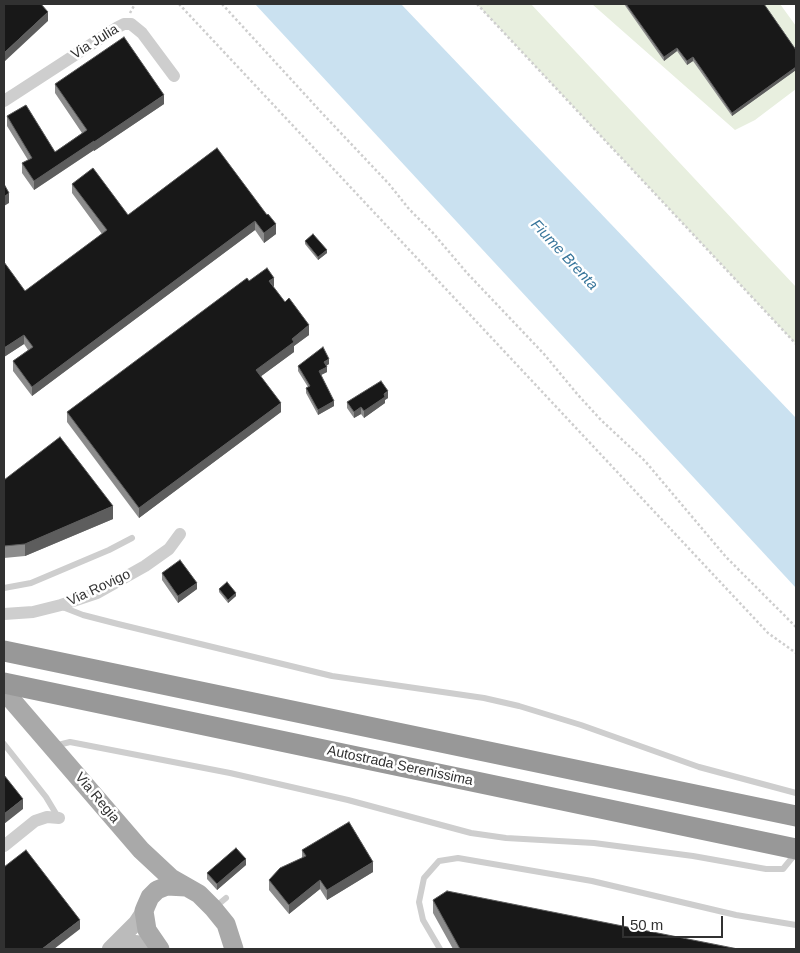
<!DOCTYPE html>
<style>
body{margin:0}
#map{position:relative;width:800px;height:953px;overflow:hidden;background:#fff;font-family:Arial,sans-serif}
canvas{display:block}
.frame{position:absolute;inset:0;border:5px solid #313131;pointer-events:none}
.scale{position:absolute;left:622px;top:916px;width:101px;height:22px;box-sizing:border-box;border:2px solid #313131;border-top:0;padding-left:6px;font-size:15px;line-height:18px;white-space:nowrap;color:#313131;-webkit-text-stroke:4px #fff;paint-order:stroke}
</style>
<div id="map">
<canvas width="800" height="953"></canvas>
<div class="frame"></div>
<div class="scale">50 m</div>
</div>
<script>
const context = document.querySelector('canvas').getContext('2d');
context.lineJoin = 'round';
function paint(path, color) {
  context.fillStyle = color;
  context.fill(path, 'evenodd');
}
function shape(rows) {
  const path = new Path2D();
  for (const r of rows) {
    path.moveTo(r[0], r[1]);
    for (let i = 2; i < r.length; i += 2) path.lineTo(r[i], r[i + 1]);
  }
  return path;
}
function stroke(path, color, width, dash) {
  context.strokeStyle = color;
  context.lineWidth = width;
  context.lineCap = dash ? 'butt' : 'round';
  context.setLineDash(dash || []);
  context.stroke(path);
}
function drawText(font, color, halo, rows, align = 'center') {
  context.font = font + ' Arial,sans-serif';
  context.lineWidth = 5;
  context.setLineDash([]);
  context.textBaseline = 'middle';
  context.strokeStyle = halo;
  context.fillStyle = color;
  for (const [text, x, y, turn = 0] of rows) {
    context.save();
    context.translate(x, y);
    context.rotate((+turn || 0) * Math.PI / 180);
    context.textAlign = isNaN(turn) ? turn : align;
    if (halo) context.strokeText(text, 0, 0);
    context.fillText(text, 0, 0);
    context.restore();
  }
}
paint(shape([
 [477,4,531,4,796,287,796,344],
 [592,4,780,4,796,26,796,89,755,120,735,130]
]), '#e8efdf');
paint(shape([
 [255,4,401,4,796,418,796,588]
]), '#cae1f0');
stroke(shape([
 [179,4,768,633,796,653],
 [222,4,321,112,389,184,409,209,433,233,467,273,544,354,578,395,601,420,645,461,726,557,796,627],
 [477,4,796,344],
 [130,13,135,4]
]), '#cecece', 2.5, [2.5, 2.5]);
stroke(shape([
 [4,588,31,583,109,550,132,538],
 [61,605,65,608,83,615,118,624,332,676,484,698,519,706,581,725,699,767,796,793],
 [4,744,46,797,58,817],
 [54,746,70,742,230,773,348,800,471,833,506,838,594,843,693,856,766,869,783,869,796,853],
 [214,908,226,898],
 [440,949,423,920,419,902,424,878,439,861,458,858,592,881,736,915,796,925]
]), '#cecece', 6);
stroke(shape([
 [4,101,118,27,124,24,131,24,142,33,174,76],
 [4,614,33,612,61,605,97,593,145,566,169,549,180,534],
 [4,846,35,821,47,817,59,818]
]), '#cecece', 12);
stroke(shape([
 [110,949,136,923,144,911],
 [110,949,135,943,144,944,158,949]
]), '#bbb', 16);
stroke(shape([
 [4,691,141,850,171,878,199,894,213,908,226,924,234,949],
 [160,949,147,930,144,911,146,906,150,897,157,890,167,886,186,887]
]), '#a9a9a9', 19);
stroke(shape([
 [4,651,796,816],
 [4,683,796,849]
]), '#989898', 21);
paint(shape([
 [624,4,764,4,796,50,796,70,732,116,693,61,687,65,677,51,664,61],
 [55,84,164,104,94,151,94,150,34,190,22,173,22,163,28,160,7,126,7,116,55,152,82,133,55,93],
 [217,148,276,234,264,243,255,230,32,396,13,371,13,361,28,350,24,344,4,357,25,291,102,234,72,193,72,184,128,215],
 [305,241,327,253,318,260,305,244],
 [249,281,274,288,309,335,294,346,294,352,261,376,281,412,139,518,67,422,67,412],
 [329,364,326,366,327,372,321,375,334,406,318,415,306,393,306,388,308,387,298,371,298,366],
 [388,398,385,400,385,403,364,418,361,414,354,418,347,408,347,402],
 [4,480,113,519,25,556,4,558],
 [162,573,197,589,178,603,162,580],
 [219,589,236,596,228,603,219,592],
 [302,850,373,872,327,900,320,889,289,914,269,890,269,880,302,858],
 [246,865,217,890,207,879,207,873],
 [433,900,738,949,453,949,433,913]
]), '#8c8c8c');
paint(shape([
 [48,12,48,21,4,62,4,53],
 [677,48,677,51,664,61,664,57],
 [693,57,693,61,687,65,687,61],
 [796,67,796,70,732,116,732,113],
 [164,95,164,104,94,151,94,142],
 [94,141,94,150,34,190,34,181],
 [9,193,9,203,4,206,4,197],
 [255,221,255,230,32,396,32,387],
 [276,224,276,234,264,243,264,233],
 [327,250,327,253,318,260,318,257],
 [274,278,274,287,269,281],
 [309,325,309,335,294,346,294,352,256,380,256,370,292,339],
 [24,335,24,344,4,357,4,348],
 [329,359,329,364,324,367,324,362],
 [327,367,327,372,319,376,319,371],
 [388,391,388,398,385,400,385,403,364,418,364,411],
 [334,401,334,406,318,415,318,410],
 [281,403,281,412,139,518,139,508],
 [361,407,361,414,354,418,354,412],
 [113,506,113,519,25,556,25,544],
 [197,583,197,589,178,603,178,596],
 [236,593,236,596,228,603,228,600],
 [23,799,23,809,4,824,4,814],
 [246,859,246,865,217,890,217,884],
 [373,862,373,872,327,900,327,890],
 [320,880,320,889,289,914,289,905],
 [80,920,80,929,54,949,42,949]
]), '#5d5d5d');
const building = shape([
 [4,4,41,4,48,12,4,53,4,4],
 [626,4,764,4,796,50,796,67,732,113,693,57,687,61,677,48,664,57,626,4],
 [124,37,164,95,94,142,94,141,34,181,22,163,32,158,7,116,26,105,55,152,87,130,55,84,124,37],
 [217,148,267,215,268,214,276,224,264,233,255,221,32,387,13,361,33,347,24,335,4,348,4,262,25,291,107,230,72,184,93,168,128,215,217,148],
 [4,184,9,193,4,197,4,184],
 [313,234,327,250,318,257,305,241,313,234],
 [267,268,274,278,269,281,285,302,289,298,309,325,292,339,294,342,256,370,281,403,139,508,67,412,247,278,249,281,267,268],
 [323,347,329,359,324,362,327,367,319,371,334,401,318,410,306,388,310,386,298,366,323,347],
 [381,381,388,391,384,394,385,397,364,411,361,407,354,412,347,402,381,381],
 [60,437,113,506,25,544,4,546,4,480,60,437],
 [180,560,197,583,178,596,162,573,180,560],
 [227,582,236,593,228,600,219,589,227,582],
 [4,775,23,799,4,814,4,775],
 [349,822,373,862,327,890,320,880,289,905,269,880,280,868,306,856,302,850,349,822],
 [236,848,246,859,217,884,207,873,236,848],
 [26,850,80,920,42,949,4,949,4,867,26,850],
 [447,891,738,949,460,949,433,900,447,891]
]);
paint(building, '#181818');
stroke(building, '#5d5d5d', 1);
drawText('14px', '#313131', '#fff', [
 ["Via Julia",95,42,-32],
 ["Via Rovigo",99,588,-25],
 ["Autostrada Serenissima",400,766,12],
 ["Via Regia",97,798,50]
]);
drawText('italic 15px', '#38769b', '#fff', [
 ["Fiume Brenta",564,255,47]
]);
</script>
